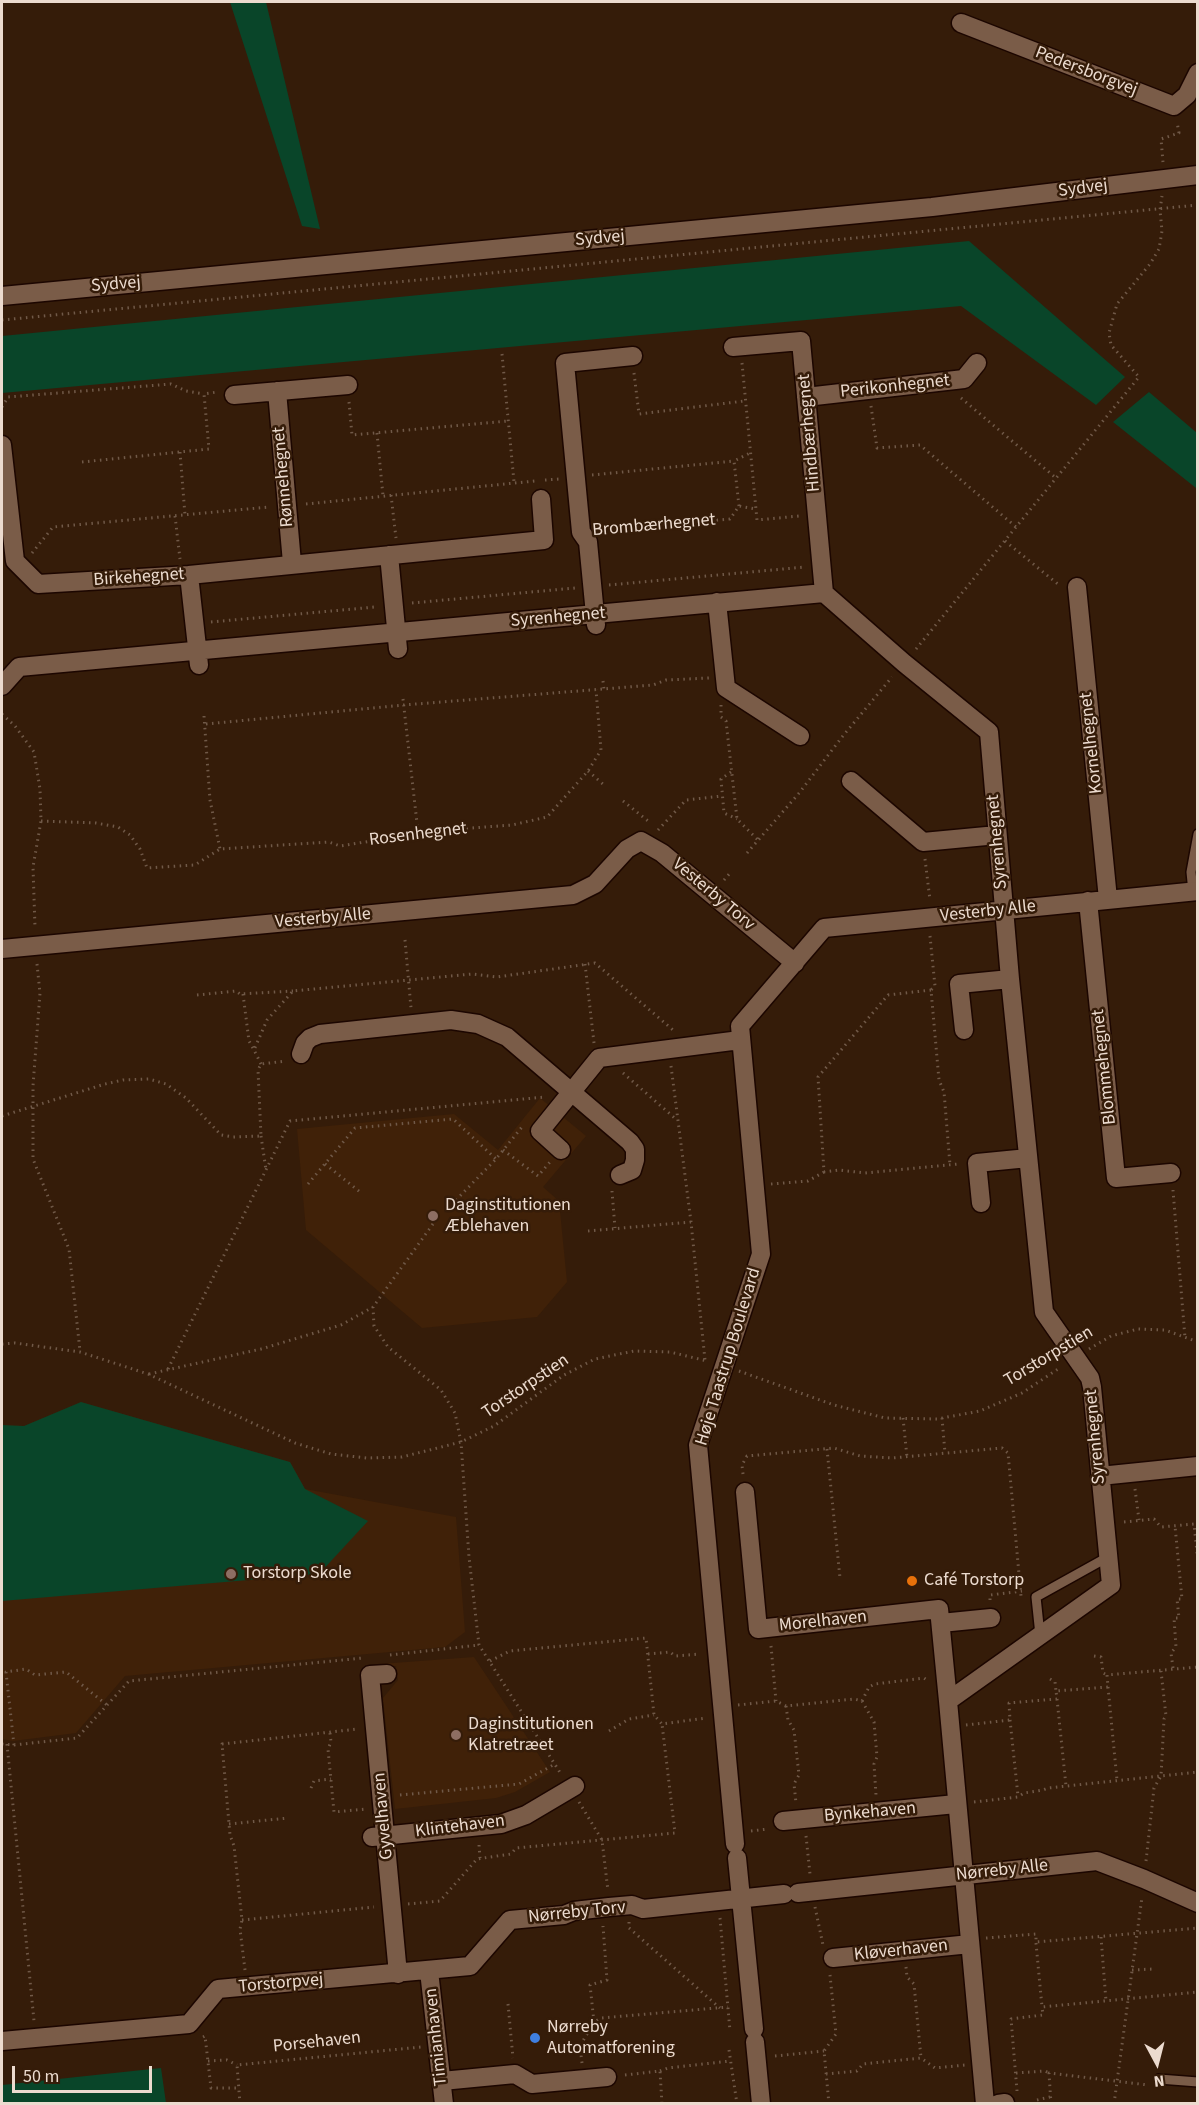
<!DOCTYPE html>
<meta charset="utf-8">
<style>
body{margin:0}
#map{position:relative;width:1199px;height:2105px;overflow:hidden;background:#351c09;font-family:"Source Sans 3",sans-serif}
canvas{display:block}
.frame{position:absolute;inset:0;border:3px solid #ecdbcf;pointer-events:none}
.north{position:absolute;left:1127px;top:2033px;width:60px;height:60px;-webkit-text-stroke:4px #351c09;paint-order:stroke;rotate:173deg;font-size:16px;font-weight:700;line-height:24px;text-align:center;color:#ecdbcf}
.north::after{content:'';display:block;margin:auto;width:21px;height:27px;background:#ecdbcf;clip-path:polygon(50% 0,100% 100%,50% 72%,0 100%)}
.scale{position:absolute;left:12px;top:2066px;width:140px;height:27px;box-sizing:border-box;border:3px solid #ecdbcf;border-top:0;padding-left:8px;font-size:18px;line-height:21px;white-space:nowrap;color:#ecdbcf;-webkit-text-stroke:4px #351c09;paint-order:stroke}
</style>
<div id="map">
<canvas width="1199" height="2105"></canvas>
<div class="frame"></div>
<div class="north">N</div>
<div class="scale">50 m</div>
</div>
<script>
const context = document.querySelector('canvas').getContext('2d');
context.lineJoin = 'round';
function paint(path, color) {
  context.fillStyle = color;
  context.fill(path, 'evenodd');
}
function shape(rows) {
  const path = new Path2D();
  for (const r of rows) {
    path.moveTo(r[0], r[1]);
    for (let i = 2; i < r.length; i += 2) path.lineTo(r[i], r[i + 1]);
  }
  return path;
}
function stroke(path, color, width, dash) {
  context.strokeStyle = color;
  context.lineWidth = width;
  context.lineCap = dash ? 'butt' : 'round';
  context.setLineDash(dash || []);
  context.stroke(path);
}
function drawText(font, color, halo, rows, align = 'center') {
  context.font = font + ' "Source Sans 3",sans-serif';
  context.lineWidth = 5;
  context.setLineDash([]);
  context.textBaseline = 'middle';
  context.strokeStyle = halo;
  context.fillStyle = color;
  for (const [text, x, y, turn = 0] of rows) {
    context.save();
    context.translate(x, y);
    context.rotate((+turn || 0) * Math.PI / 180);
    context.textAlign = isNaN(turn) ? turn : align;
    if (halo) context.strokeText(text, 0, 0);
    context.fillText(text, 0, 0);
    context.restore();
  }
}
paint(shape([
 [540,1098,586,1136,543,1187,559,1201,567,1282,537,1317,422,1328,306,1230,297,1129,454,1114,498,1150],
 [81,1402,290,1462,305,1489,456,1517,465,1632,445,1647,125,1676,76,1733,13,1741,2,1739,2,1425,24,1426],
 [474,1657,550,1772,515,1792,496,1798,395,1809,383,1698,398,1680,396,1666,380,1668,380,1664]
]), '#402108');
paint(shape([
 [230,2,266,2,320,229,302,226],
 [969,241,1125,377,1096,405,961,306,2,393,2,336],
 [1149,392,1197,433,1197,511,1196,488,1113,422],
 [81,1402,290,1462,305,1489,368,1521,319,1574,2,1601,2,1425,24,1426],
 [161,2068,166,2103,2,2103,2,2085]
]), '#094529');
const service = shape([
 [1193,892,1191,872,1198,834],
 [1040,1635,1036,1597,1108,1557],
 [1159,2079,1198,2082]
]);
const minor = shape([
 [961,23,1174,106,1187,95,1198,73],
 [733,347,801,341,824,593],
 [277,391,292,563],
 [234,395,348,385],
 [806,397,964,379,977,363],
 [2,445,15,561,38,584,189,575,544,540,541,499],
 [389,555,398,649],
 [189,575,199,665],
 [1077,587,1108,899],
 [717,602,726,688,800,736],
 [596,625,588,542,581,532,565,363,633,356],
 [2,686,19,667,824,593,904,663,989,732,1010,979,1044,1312,1090,1378,1092,1387,1111,1585,948,1701,985,2104],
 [851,781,923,842,997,835],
 [1088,901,1116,1178,1171,1173],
 [2,949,573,895,595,884,627,849,641,841,662,853,795,963],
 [964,1030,959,984,1010,979],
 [301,1054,305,1043,310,1038,320,1034,451,1020,478,1024,507,1037,630,1142,635,1149,635,1160,632,1170,620,1175],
 [561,1150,540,1131,599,1058,740,1040],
 [981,1203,977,1163,1028,1158],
 [1100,1476,1198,1466],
 [745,1492,758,1629,939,1609,948,1701],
 [941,1623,991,1618],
 [387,1674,370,1675,398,1974],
 [783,1821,956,1804],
 [372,1837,501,1824,526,1815,575,1786],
 [735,1844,698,1445,761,1254,740,1026,824,928,1198,891],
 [737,1858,754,2029],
 [798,1893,1097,1861,1144,1879,1198,1903],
 [833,1958,970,1944],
 [429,1971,444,2104],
 [2,2041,189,2024,218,1989,470,1966,510,1920,564,1915,574,1911,609,1907,632,1905,643,1909,784,1894],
 [755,2042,761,2104],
 [442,2081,515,2074,532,2084,607,2077],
 [998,2104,1005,2103]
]);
const secondary = shape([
 [2,296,932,207,1198,175]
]);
stroke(service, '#1c0600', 12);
stroke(minor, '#1c0600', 21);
stroke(secondary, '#1c0600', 21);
stroke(shape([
 [1163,162,1161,139,1179,133,1177,122],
 [2,320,1198,205],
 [502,354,514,482],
 [742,363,757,520,799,516],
 [634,373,639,414,744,401],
 [961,398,1056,478],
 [349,402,352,435,508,421],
 [871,406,877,448,920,445,1016,527],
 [2,407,8,397,171,384,186,391,204,394],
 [377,433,383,496],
 [180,452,185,515],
 [82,462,209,449,204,394,217,392],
 [592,475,734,461],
 [545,480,559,479],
 [391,495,396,538],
 [306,504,535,481],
 [739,506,734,461,750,453],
 [175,516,180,559],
 [603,530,730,519,739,506,756,509],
 [1005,541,1059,585],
 [32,553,53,527,269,507],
 [609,585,805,567],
 [412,603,575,588],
 [211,622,375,607],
 [916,649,1139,377,1111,345,1109,333,1117,304,1150,264,1159,249,1162,231,1160,210,1162,196],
 [603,681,604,690],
 [403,699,418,832],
 [721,705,721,717,726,721,737,819,758,840],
 [2,714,15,726,34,752,40,789,41,821,33,867,35,927],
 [204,716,210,800,220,849],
 [206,724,404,705,653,685,666,680,709,678],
 [588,771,604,785],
 [731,772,721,779,724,813,737,819],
 [623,801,648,821],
 [41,821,96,823,118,827,130,835,140,849,147,868,195,865,220,849,329,842,340,846,409,835,418,832,512,825,547,817,588,771,601,750,596,690],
 [658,830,686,800,722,796],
 [747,853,800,792,842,737,892,677],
 [925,859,930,900],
 [724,880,731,872],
 [930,936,935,986,931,990,939,1080,944,1092,950,1165],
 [405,940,411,1008],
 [37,964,40,993,33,1086,33,1159,69,1249,80,1351],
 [585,964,594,1043],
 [931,990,888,995,818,1077,824,1172,839,1170,865,1173,958,1164],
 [243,994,249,1041,254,1050],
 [197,995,236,991,240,994,293,991],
 [261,1064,254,1050,267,1020,293,991,472,974,497,977,595,963,673,1030],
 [671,1066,691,1222,705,1360],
 [623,1073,677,1120],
 [2,1116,105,1084,123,1080,149,1079,166,1084,186,1098,221,1135,233,1137,261,1136,258,1070,261,1064,286,1061],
 [261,1136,266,1170],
 [503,1150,538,1176,550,1162],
 [325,1164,360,1192],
 [308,1184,355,1128,453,1119,496,1159],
 [771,1184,808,1181,824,1172],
 [1173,1190,1185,1338],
 [612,1191,615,1228],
 [456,1200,496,1159,522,1127],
 [433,1224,373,1307,374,1326,388,1347,441,1390,455,1413,461,1442,469,1557,479,1645,561,1774],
 [588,1231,691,1222],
 [2,1344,15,1343,80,1352,148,1374,295,1443,331,1454,367,1458,402,1457,461,1442,494,1426,564,1375,595,1359,634,1351,670,1352,707,1361],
 [1089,1349,1111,1336,1138,1329,1165,1330,1198,1342],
 [168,1369,290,1121,545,1097],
 [739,1371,834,1405,885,1418,937,1419,980,1411,1022,1393,1061,1367],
 [149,1374,261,1349,341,1325,373,1307],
 [903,1418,907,1457],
 [942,1418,945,1453],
 [827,1449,840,1578],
 [743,1474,742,1465,747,1456,834,1448,860,1456,892,1458,1002,1448,1008,1453,1021,1596],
 [1135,1489,1139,1520],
 [1124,1522,1154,1519,1161,1527,1194,1524,1198,1562],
 [990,1600,990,1595,1022,1591],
 [771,1646,776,1701],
 [648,1654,670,1652,675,1656,700,1654],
 [390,1655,479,1645],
 [1094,1656,1101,1657,1103,1673,1107,1675],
 [490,1661,510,1651,646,1638,654,1715,662,1724,706,1718],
 [1173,1668,1171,1653,1176,1647,1174,1618,1179,1618,1177,1599,1182,1599,1175,1526],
 [1050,1679,1055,1682,1056,1691],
 [1108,1687,1117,1780],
 [1057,1699,1066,1786],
 [862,1701,869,1687,875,1684,924,1678,927,1680],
 [738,1705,776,1701,786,1706,854,1699,862,1701,874,1722,877,1757,874,1764,876,1795],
 [786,1706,788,1720,794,1730,799,1775,794,1784,796,1803],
 [1010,1720,1018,1796],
 [966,1725,1010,1720,1009,1703,1057,1699,1056,1691,1108,1687,1107,1675,1198,1667],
 [609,1731,629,1719,654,1715],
 [330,1733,331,1742,328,1749,334,1812,366,1809],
 [2,1744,14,1745,77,1738,129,1681,363,1658],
 [7,1744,34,2021],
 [14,1745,6,1672,26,1669,35,1675,66,1672,107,1705],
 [311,1788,314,1781,331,1779],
 [400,1795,519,1784,555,1764],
 [579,1802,602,1840,608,1891],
 [974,1802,1018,1797,1024,1793,1043,1790,1048,1788,1198,1772],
 [229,1824,288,1818],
 [751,1831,768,1829],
 [806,1836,810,1874],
 [479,1845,480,1858],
 [1146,1861,1154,1788,1161,1776,1164,1719,1166,1716,1161,1671],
 [408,1904,440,1901,477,1859,511,1854,516,1848,675,1833,662,1724],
 [815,1907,823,1945],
 [720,1918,730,2031],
 [242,1920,374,1907],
 [629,1922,629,1928,720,2008],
 [1101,1937,1106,2001],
 [986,1938,1036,1934,1036,1942,1198,1928],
 [1036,1943,1042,2007,1198,1992],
 [906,1967,907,1977,914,1984,921,2058],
 [245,1970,240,1929,242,1920,234,1846,230,1835,222,1744,358,1729],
 [1132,1970,1153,1969],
 [508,2004,513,2058],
 [594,2022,590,1985,607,1980,603,1926],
 [203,2037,205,2036,211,2088,238,2088],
 [729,2050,737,2104],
 [775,2056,824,2051],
 [208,2061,227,2060,237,2065],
 [582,2063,580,2046,594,2022,601,2018,728,2007],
 [660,2071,668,2068,730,2061],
 [1016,2073,1045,2071,1049,2073],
 [826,2074,857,2071,863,2064,921,2058,935,2068,965,2065],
 [625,2075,660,2071,662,2104],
 [1017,2091,1011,2019,1043,2015,1042,2007],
 [1037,2100,1050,2097],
 [240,2104,237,2065,421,2047],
 [829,2104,824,2051,836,2034,830,1975],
 [1051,2104,1049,2073,1148,2085],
 [1114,2104,1142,1897]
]), '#705948', 3, [1.5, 4.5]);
stroke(service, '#7a5c48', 9);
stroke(minor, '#7a5c48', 18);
stroke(secondary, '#7a5c48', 18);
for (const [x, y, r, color] of [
 [433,1216,6,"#8d6e63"],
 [231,1574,6,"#8d6e63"],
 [912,1581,6,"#e8710a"],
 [456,1735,6,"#8d6e63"],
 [535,2038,6,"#3f7fe0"]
]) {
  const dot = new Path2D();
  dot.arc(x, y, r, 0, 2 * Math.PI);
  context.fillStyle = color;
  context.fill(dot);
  stroke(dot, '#351c09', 2);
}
drawText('18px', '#ecdbcf', '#351c09', [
 ["Pedersborgvej",1086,72,21],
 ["Sydvej",1083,189,-7],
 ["Sydvej",600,239,-5],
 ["Sydvej",116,285,-5],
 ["Perikonhegnet",895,387,-6],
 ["Hindbærhegnet",810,433,-95],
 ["Rønnehegnet",284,477,-95],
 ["Brombærhegnet",654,526,-5],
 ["Birkehegnet",139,578,-4],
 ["Syrenhegnet",558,618,-5],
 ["Kornelhegnet",1092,743,-96],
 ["Rosenhegnet",418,835,-7],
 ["Syrenhegnet",998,842,-95],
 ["Vesterby Torv",713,895,40],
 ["Vesterby Alle",988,912,-6],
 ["Vesterby Alle",323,919,-5],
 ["Blommehegnet",1105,1067,-96],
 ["Høje Taastrup Boulevard",729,1357,-73],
 ["Torstorpstien",1049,1357,-31],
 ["Torstorpstien",526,1387,-34],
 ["Syrenhegnet",1096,1437,-95],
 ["Morelhaven",823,1622,-6],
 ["Bynkehaven",870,1813,-5],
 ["Gyvelhaven",384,1816,-95],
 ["Klintehaven",460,1827,-7],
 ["Nørreby Alle",1002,1871,-6],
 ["Nørreby Torv",577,1913,-6],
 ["Kløverhaven",901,1951,-6],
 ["Torstorpvej",281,1984,-5],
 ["Timianhaven",437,2037,-96],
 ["Porsehaven",317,2043,-6]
]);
drawText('18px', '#ecdbcf', '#351c09', [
 ["Daginstitutionen",445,1206],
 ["Æblehaven",445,1227],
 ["Torstorp Skole",243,1574],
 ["Café Torstorp",924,1581],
 ["Daginstitutionen",468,1725],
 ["Klatretræet",468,1746],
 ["Nørreby",547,2028],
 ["Automatforening",547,2049]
], 'left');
</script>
